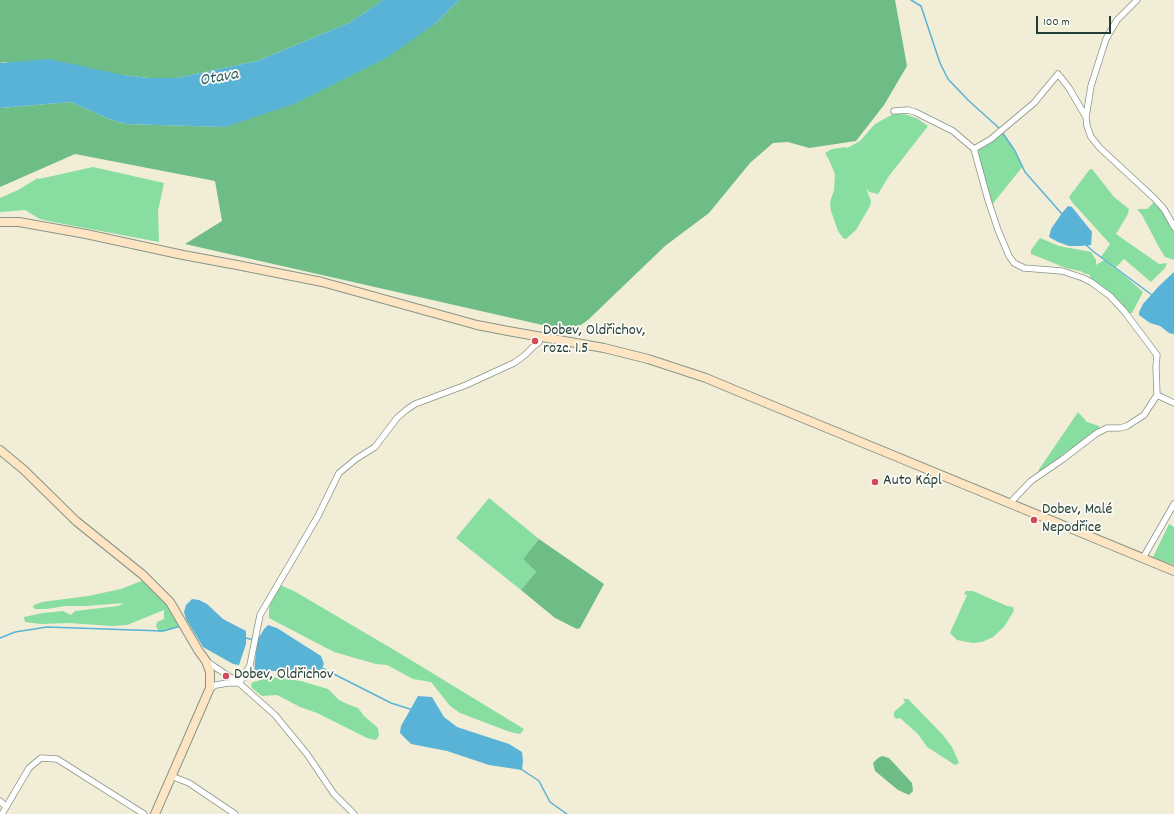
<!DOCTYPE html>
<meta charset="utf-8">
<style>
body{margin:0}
#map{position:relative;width:1174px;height:814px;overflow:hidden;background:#f2edd7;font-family:Dekko,sans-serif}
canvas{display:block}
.scale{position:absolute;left:1036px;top:16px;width:75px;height:18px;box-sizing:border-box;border:2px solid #1f3d34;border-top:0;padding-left:5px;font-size:12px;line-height:14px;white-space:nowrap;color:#1f3d34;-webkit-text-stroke:3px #fdfcf7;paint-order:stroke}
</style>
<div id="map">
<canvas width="1174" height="814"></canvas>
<div class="scale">100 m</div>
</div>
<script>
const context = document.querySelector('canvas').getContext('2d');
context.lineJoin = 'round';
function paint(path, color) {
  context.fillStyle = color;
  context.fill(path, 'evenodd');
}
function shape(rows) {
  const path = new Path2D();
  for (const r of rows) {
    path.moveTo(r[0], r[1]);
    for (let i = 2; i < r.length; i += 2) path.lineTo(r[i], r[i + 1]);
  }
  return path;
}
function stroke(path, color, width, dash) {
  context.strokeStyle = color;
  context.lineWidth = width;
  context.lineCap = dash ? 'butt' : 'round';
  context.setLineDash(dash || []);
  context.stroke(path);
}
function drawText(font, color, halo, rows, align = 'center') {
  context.font = font + ' Dekko,sans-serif';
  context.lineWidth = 3.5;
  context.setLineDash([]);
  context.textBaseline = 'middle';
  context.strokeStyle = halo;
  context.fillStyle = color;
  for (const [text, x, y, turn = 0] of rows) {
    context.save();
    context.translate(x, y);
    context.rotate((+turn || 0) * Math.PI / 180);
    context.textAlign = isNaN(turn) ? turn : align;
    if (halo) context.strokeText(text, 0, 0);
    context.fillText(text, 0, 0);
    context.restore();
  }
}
paint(shape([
 [895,113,908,115,918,119,928,126,889,176,878,194,869,192,866,188,871,201,870,206,856,230,846,239,843,238,838,231,831,211,830,202,834,190,835,174,829,160,825,153,832,149,846,147,847,148,860,141,875,124],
 [1002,131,1023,166,991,206,977,149],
 [93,167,164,183,158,211,159,242,48,221,40,219,25,210,0,212,0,198,18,190,38,178,39,179],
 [1090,169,1092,169,1114,197,1129,209,1128,214,1116,234,1159,264,1167,263,1165,268,1151,282,1124,259,1116,267,1101,257,1110,244,1072,202,1069,197],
 [1154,202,1170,222,1174,233,1174,260,1165,257,1160,249,1142,215,1137,209,1147,209],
 [1040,238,1059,246,1091,252,1096,260,1096,265,1104,260,1126,277,1143,292,1132,313,1129,313,1112,295,1093,282,1089,274,1086,274,1080,271,1066,268,1031,254,1031,250],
 [1078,412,1087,422,1099,426,1099,428,1089,437,1040,472,1038,471],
 [489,498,539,539,523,559,536,572,521,590,456,538],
 [1169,524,1174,527,1174,565,1153,557],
 [144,580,167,605,175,616,180,626,170,630,159,632,156,626,157,622,164,619,164,610,127,625,111,626,70,623,41,624,25,622,24,617,43,613,63,611,71,615,75,611,118,606,124,603,86,606,65,606,47,609,35,609,33,607,34,605,42,602,88,596,121,589],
 [280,585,294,591,401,654,524,729,520,734,510,732,460,713,450,706,431,682,413,679,387,665,376,664,334,652,269,618,269,610,270,601],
 [966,591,973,591,1007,606,1013,607,1014,611,1004,627,993,637,982,642,973,643,957,640,950,633,967,595,964,594],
 [272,677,301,681,328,689,339,700,347,704,358,708,364,716,378,728,379,736,376,740,367,738,317,713,300,707,283,698,277,695,262,696,252,688,251,684,253,682],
 [903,699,908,699,943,735,952,747,959,763,955,765,927,747,918,734,900,718,896,719,894,716,894,712,903,704,905,702]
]), '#88dea0');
paint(shape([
 [0,0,383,0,349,23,257,61,177,78,149,78,5,62,0,63],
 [459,0,895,0,907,66,884,105,856,141,809,148,788,142,773,143,750,163,709,213,665,246,589,319,581,325,578,326,547,326,185,244,222,221,215,181,75,154,0,187,0,108,71,102,109,119,126,124,225,127,436,23],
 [539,539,604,584,580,628,577,629,555,618,521,590,536,572,523,559],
 [882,756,889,758,912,783,913,791,909,795,898,790,875,771,873,763,878,758]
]), '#6ebd86');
paint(shape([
 [383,0,459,0,436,23,388,57,294,104,225,127,126,124,109,119,71,102,0,108,0,63,49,59,123,75,149,78,177,78,257,61,349,23],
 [1068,206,1072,207,1092,232,1091,245,1080,246,1069,246,1058,242,1049,237,1051,229,1062,213],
 [1174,272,1174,334,1173,334,1169,333,1160,326,1150,323,1139,315,1139,312,1143,304,1159,286],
 [192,599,199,600,207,604,223,619,246,631,246,644,239,665,233,664,203,647,186,619,184,612,186,605],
 [268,625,277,628,321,656,324,664,322,668,316,674,288,671,273,671,254,673,257,641,264,629],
 [418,696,432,697,444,717,457,727,509,744,522,752,523,761,522,770,489,765,447,751,411,744,400,733,401,726]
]), '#58b3d6');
stroke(shape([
 [911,0,921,6,940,63,948,79,968,100,1000,129],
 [1002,132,1015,151,1025,172,1062,214],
 [1085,244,1094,252,1152,295],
 [0,638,15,632,47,627,163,631,181,626],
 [246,638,254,640],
 [320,667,391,703,410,709],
 [521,769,539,781,550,802,567,814]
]), '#58b3d6', 1.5);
const street = shape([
 [1137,0,1117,20,1106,39,1091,86,1086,117,1087,126,1091,137,1100,148,1154,198,1164,209,1174,227],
 [894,111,908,110,915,112,953,131,974,149,988,200,998,230,1009,256,1014,263,1024,268,1062,271,1083,278,1091,282,1110,296,1124,311,1157,355,1156,367,1157,395],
 [974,149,991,139,1034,103,1058,74,1069,88,1086,117],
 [1010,503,1031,481,1063,459,1097,433,1107,428,1120,428,1127,426,1144,415,1157,395,1174,403],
 [1143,558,1174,504],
 [206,661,239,683,275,715,307,754,334,794,354,814],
 [210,688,216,685,228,683,239,683,245,675,250,665,260,615,318,516,339,473,356,459,375,447,397,418,406,410,415,404,466,385,514,363,525,355,534,346,539,342,540,337],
 [171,776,189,783,235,814],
 [0,801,6,807],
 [2,814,29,768,41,758,57,759,144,814]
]);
const secondary = shape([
 [0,222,19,222,86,234,183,255,237,265,322,282,477,325,508,331,604,348,648,359,706,378,737,391,1174,571],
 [0,450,24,470,76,521,143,575,170,602,198,650,206,661,210,672,210,688,155,814]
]);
stroke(street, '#889586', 7);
stroke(secondary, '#889586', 10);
stroke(street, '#fff', 5.5);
stroke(secondary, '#fde5c4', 8);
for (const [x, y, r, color] of [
 [535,341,4,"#d1495b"],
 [875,482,4,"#d1495b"],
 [1034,520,4,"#d1495b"],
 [226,676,4,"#d1495b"]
]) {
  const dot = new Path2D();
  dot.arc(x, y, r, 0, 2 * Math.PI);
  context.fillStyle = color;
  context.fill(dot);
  stroke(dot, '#fdfcf7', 1.5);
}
drawText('16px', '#1f3d34', '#fdfcf7', [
 ["Dobev, Oldřichov,",543,332],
 ["rozc. 1.5",543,350],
 ["Auto Kápl",883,482],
 ["Dobev, Malé",1042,511],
 ["Nepodřice",1042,529],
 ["Dobev, Oldřichov",234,676]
], 'left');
drawText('italic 17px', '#306065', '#fdfcf7', [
 ["Otava",219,79,-10]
]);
</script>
